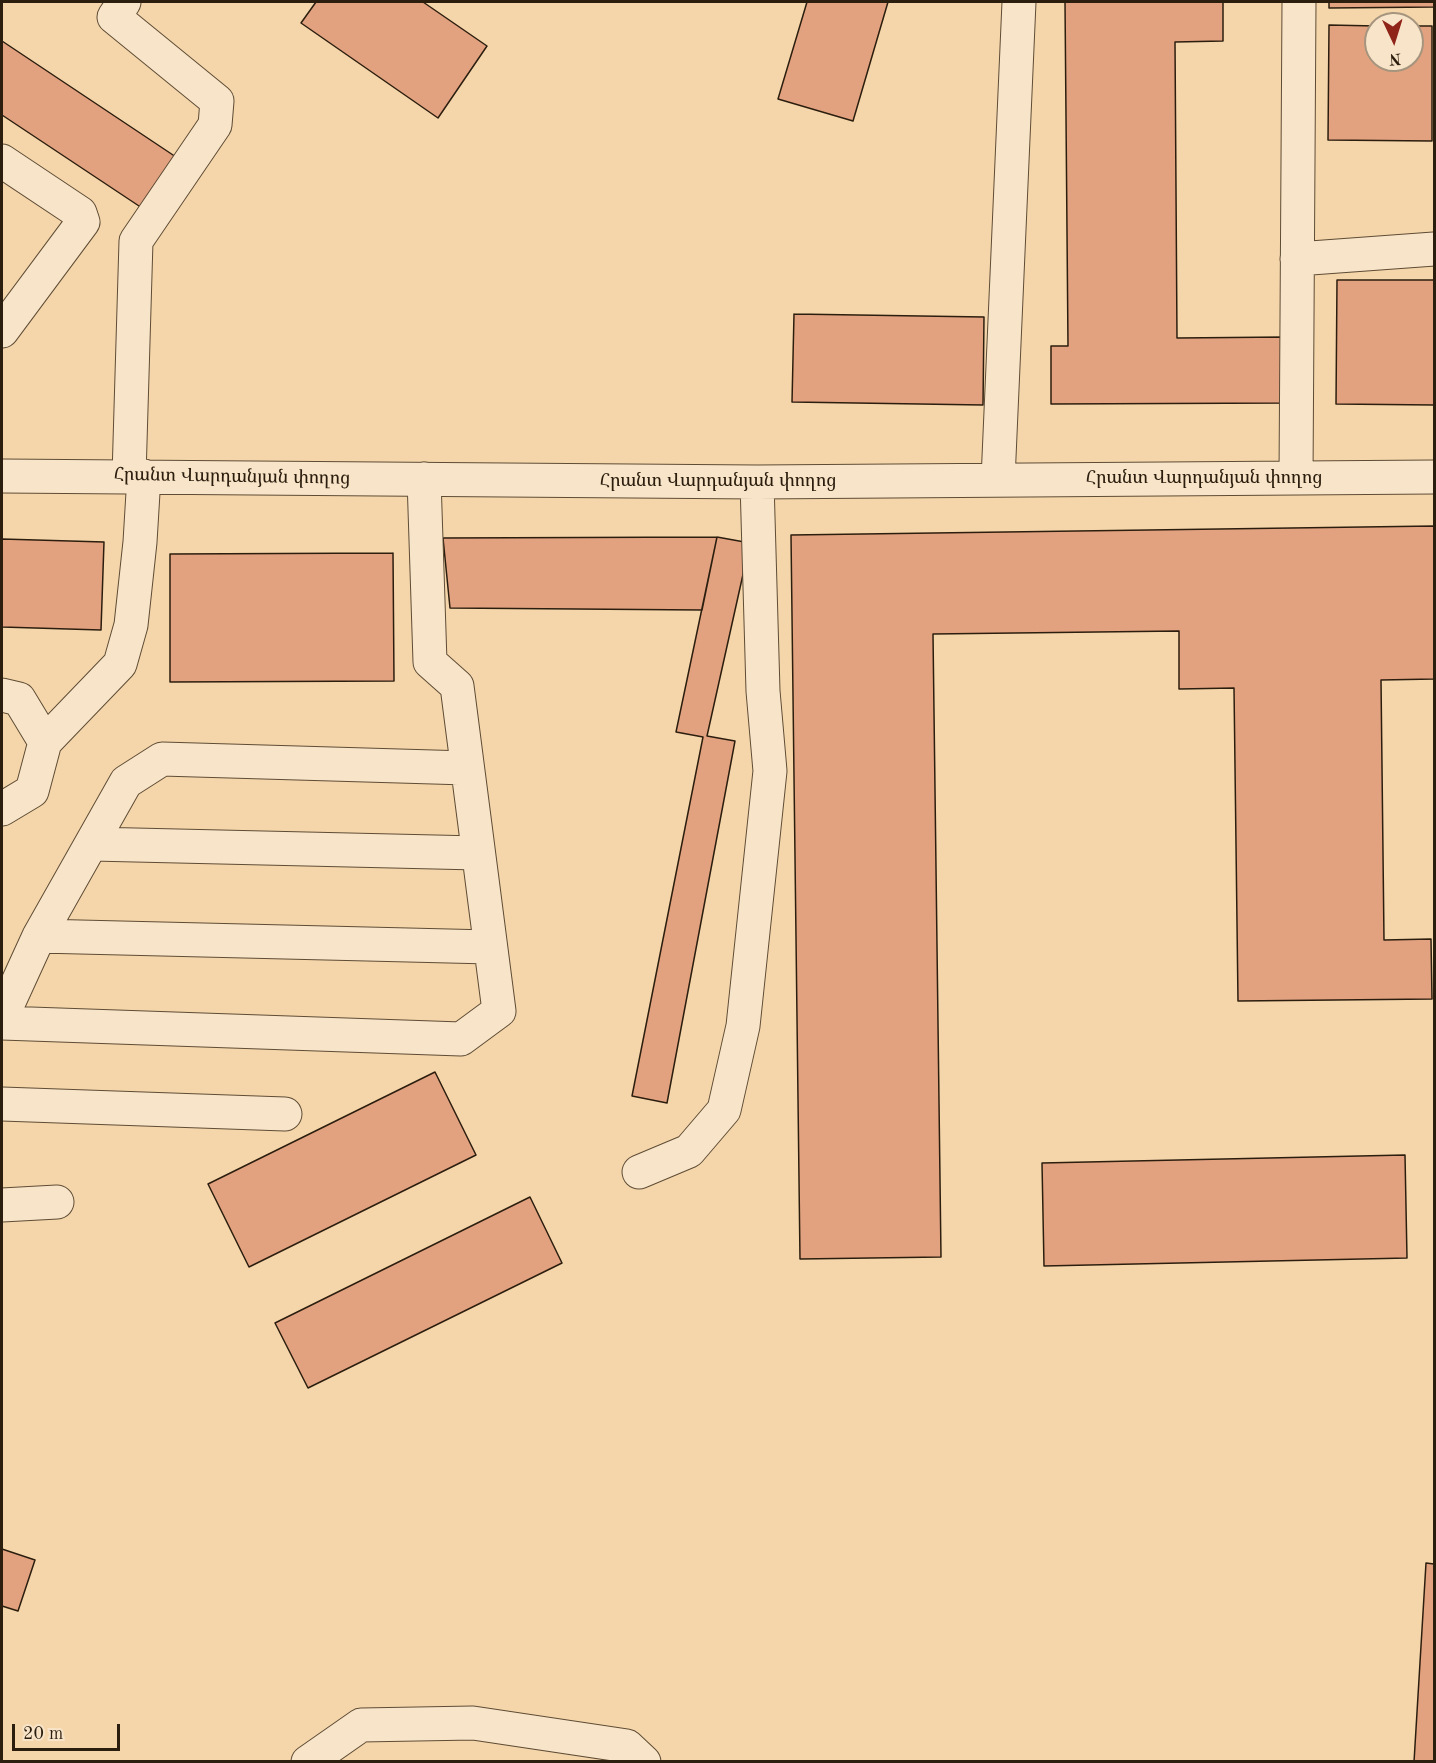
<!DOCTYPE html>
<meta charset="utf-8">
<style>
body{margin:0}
#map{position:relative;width:1436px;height:1763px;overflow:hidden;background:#f5d6ab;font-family:"Old Standard TT",serif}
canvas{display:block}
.frame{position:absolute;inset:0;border:3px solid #2c1e0e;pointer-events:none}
.north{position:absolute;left:1364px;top:12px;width:60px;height:60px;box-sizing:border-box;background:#f8e4c8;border:2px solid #a6957e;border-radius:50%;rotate:176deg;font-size:16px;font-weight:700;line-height:24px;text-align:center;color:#2c1e0e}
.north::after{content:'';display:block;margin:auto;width:21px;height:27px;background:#8f2418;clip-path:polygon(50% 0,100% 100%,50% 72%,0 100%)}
.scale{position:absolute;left:12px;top:1724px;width:108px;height:27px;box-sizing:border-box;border:3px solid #2c1e0e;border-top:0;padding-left:8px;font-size:18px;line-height:21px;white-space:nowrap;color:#2c1e0e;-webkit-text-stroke:4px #f8e4c8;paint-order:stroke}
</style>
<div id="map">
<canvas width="1436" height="1763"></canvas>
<div class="frame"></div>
<div class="north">N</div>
<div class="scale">20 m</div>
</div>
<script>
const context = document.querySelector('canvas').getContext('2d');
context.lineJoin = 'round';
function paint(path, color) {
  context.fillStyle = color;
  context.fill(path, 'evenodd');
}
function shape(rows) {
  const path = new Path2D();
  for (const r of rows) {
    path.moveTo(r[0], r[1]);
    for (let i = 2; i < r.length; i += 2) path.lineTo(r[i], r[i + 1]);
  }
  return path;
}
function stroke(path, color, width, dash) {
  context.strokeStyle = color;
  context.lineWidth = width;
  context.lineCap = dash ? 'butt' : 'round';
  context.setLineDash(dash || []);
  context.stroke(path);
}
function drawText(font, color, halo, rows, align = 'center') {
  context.font = font + ' "Old Standard TT","Noto Serif Armenian",serif';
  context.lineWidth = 4.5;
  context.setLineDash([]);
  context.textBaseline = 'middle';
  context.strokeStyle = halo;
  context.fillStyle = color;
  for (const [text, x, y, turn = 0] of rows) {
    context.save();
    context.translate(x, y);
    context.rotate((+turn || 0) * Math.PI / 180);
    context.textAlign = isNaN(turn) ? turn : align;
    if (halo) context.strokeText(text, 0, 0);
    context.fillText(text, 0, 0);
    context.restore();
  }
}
const building = shape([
 [316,2,423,2,487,46,438,118,301,23,316,2],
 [807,2,888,2,853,121,778,99,807,2],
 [1065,2,1223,2,1223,41,1175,42,1177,338,1285,337,1286,403,1051,404,1051,346,1068,346,1065,2],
 [1329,2,1434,2,1434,7,1329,8,1329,2],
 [1329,25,1376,26,1376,60,1412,60,1412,26,1432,26,1432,141,1328,140,1329,25],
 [2,41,176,157,142,208,2,115,2,41],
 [1337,280,1434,280,1434,405,1336,404,1337,280],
 [794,314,984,317,983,405,792,402,794,314],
 [1434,526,1434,679,1381,680,1384,940,1431,939,1432,999,1238,1001,1234,688,1179,689,1179,631,933,634,941,1257,800,1259,791,535,1434,526],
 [717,537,702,610,450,608,443,538,717,537],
 [717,537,750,543,707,736,735,741,667,1103,632,1096,703,737,676,732,717,537],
 [2,539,104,542,101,630,2,627,2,539],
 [393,553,394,681,170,682,170,554,393,553],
 [435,1072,476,1155,249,1267,208,1184,435,1072],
 [1405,1155,1407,1258,1044,1266,1042,1163,1405,1155],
 [530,1197,562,1263,308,1388,275,1323,530,1197],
 [2,1549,35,1560,18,1611,2,1606,2,1549],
 [1426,1563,1434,1564,1434,1762,1414,1762,1426,1563]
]);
paint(building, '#e2a280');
stroke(building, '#2c1e0e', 1.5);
const minor = shape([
 [124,2,114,17,217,101,215,125,136,241,129,476],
 [2,161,80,213,83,222,2,331],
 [1297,259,1434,249],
 [2,476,757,482,1434,477],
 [1296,477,1299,2],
 [998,480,1019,2],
 [2,695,19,699,45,742,32,791,2,809],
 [45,742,120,664,131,625,140,542,144,476],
 [92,844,478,853],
 [39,936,490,947],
 [2,1017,39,936,126,782,162,759,467,768],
 [2,1023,461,1039,499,1011,457,686,430,662,424,479],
 [2,1104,285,1114],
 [639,1172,689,1151,724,1110,743,1026,770,771,763,691,757,482],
 [2,1205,57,1202],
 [308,1762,361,1725,473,1723,627,1746,644,1762]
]);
stroke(minor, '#5e4c35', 35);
stroke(minor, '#f8e4c8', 33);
drawText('18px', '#2c1e0e', '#f8e4c8', [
 ["Հրանտ Վարդանյան փողոց",232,477,1],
 ["Հրանտ Վարդանյան փողոց",1204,478],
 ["Հրանտ Վարդանյան փողոց",718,481]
]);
</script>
